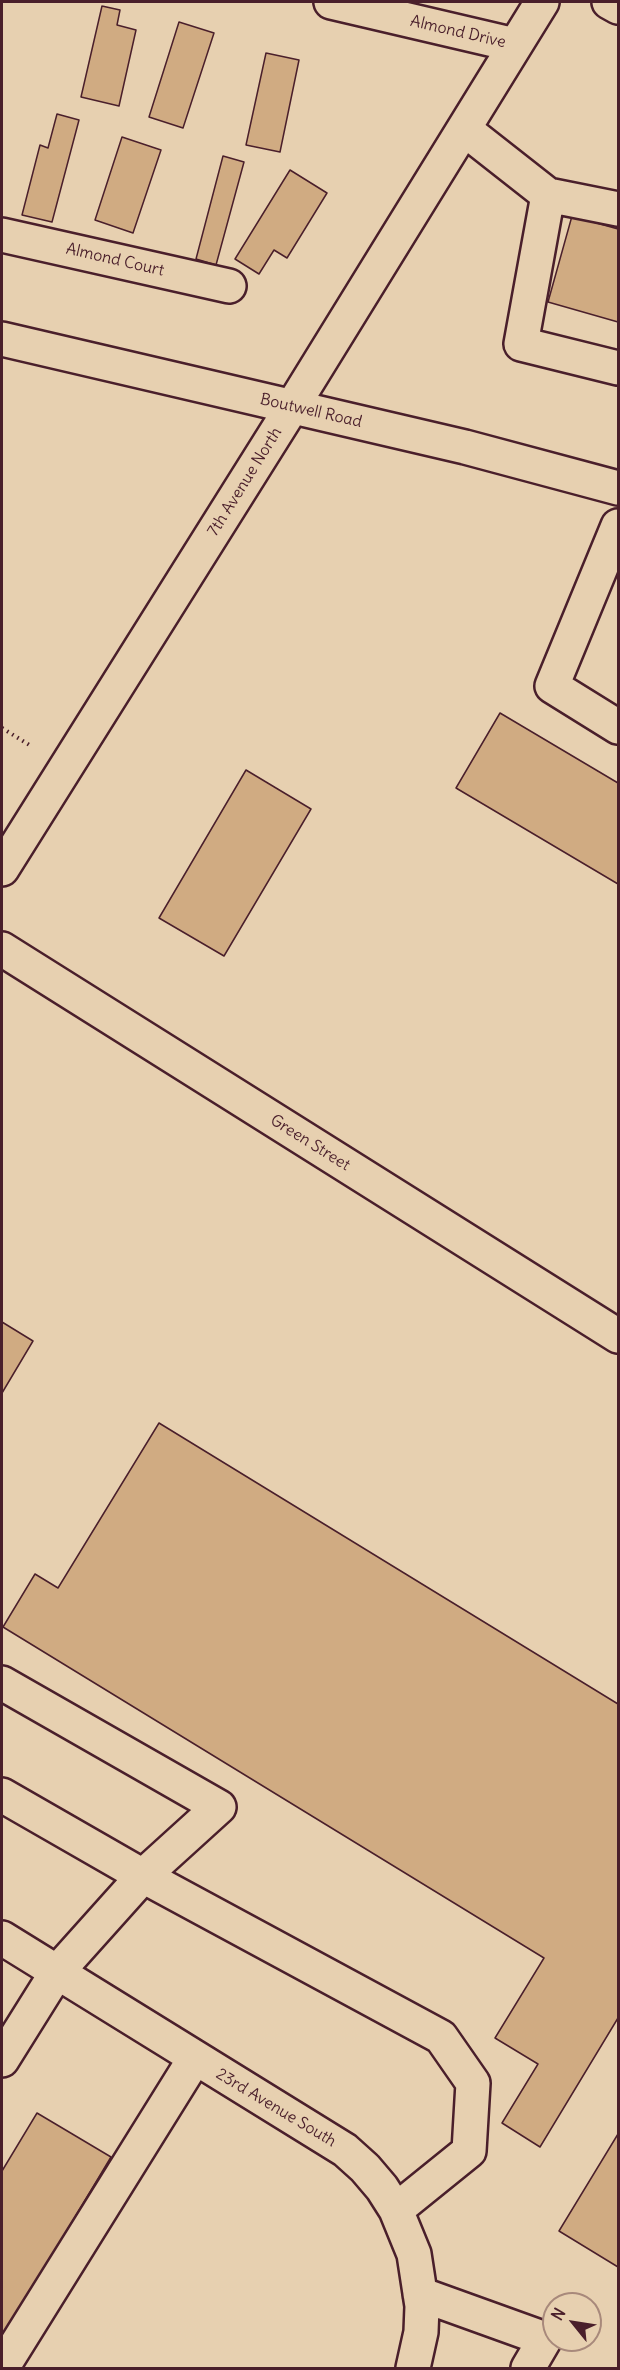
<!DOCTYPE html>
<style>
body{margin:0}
#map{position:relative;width:620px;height:2370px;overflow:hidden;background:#e7d0b0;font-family:Delius,sans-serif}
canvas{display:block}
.frame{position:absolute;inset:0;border:3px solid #4a1f2b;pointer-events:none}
.north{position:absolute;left:542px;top:2292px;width:60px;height:60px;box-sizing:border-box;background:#e7d0b0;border:2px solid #a8897b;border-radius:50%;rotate:300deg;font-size:16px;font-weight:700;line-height:24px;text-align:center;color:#4a1f2b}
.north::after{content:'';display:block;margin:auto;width:21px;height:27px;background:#4a1f2b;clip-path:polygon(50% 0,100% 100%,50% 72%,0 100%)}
</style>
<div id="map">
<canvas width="620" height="2370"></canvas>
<div class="frame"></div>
<div class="north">N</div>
</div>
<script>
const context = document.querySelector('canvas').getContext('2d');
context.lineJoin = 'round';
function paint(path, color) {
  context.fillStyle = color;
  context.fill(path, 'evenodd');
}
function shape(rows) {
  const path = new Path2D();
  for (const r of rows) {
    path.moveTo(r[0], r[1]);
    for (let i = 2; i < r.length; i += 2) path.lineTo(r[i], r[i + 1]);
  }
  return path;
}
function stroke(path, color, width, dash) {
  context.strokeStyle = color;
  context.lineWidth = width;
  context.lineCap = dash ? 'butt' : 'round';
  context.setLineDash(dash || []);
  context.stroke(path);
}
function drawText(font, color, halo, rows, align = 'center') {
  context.font = font + ' Delius,sans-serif';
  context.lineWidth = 4.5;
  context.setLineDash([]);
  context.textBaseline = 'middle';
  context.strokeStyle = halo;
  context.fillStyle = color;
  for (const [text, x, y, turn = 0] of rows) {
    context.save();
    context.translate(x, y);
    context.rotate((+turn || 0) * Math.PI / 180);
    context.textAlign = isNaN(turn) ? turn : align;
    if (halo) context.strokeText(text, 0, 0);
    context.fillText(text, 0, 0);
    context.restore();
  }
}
const building = shape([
 [102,6,120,10,117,25,136,30,119,106,81,97,102,6],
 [179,22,214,33,183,128,149,117,179,22],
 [266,53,299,60,280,152,246,145,266,53],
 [57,114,79,120,52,222,22,215,40,145,48,148,57,114],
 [122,137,161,150,133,233,95,220,122,137],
 [223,156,244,162,216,265,196,259,223,156],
 [290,170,327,193,287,258,274,250,259,274,235,259,290,170],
 [572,216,618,229,618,322,548,302,572,216],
 [500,713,618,783,618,884,456,788,500,713],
 [246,770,311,809,224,956,159,918,246,770],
 [2,1322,33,1341,2,1393,2,1322],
 [159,1423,618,1704,618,2018,540,2147,502,2123,538,2064,495,2038,544,1958,3,1627,35,1574,58,1588,159,1423],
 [37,2113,111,2157,2,2339,2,2171,37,2113],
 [618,2134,618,2267,559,2231,618,2134]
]);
paint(building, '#d0ab82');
stroke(building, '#4a1f2b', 1.5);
const minor = shape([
 [331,2,515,45],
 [609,2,618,7],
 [464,129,548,195,618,209],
 [548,195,521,344,618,368],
 [2,235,229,286],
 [2,339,465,447,618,488],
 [618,526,552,686,618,727],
 [2,869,292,407,542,2],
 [2,949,618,1336],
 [2,1683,219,1807,143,1876,57,1972,2,2060],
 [2,1795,143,1876,441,2037,473,2083,469,2151,396,2210],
 [2,1938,345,2150,365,2168,382,2188,396,2210,414,2254,422,2306,421,2332,413,2368],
 [420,2294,545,2339,528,2368],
 [2,2368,195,2058]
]);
stroke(minor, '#4a1f2b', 38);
stroke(shape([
 [2,728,31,746]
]), '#4a1f2b', 4, [1.5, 4.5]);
stroke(minor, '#e7d0b0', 33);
drawText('16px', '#4a1f2b', '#e7d0b0', [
 ["Almond Drive",458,32,13],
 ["Almond Court",115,260,13],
 ["Boutwell Road",311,411,13],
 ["7th Avenue North",245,482,-58],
 ["Green Street",310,1143,32],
 ["23rd Avenue South",276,2108,31]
]);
</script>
